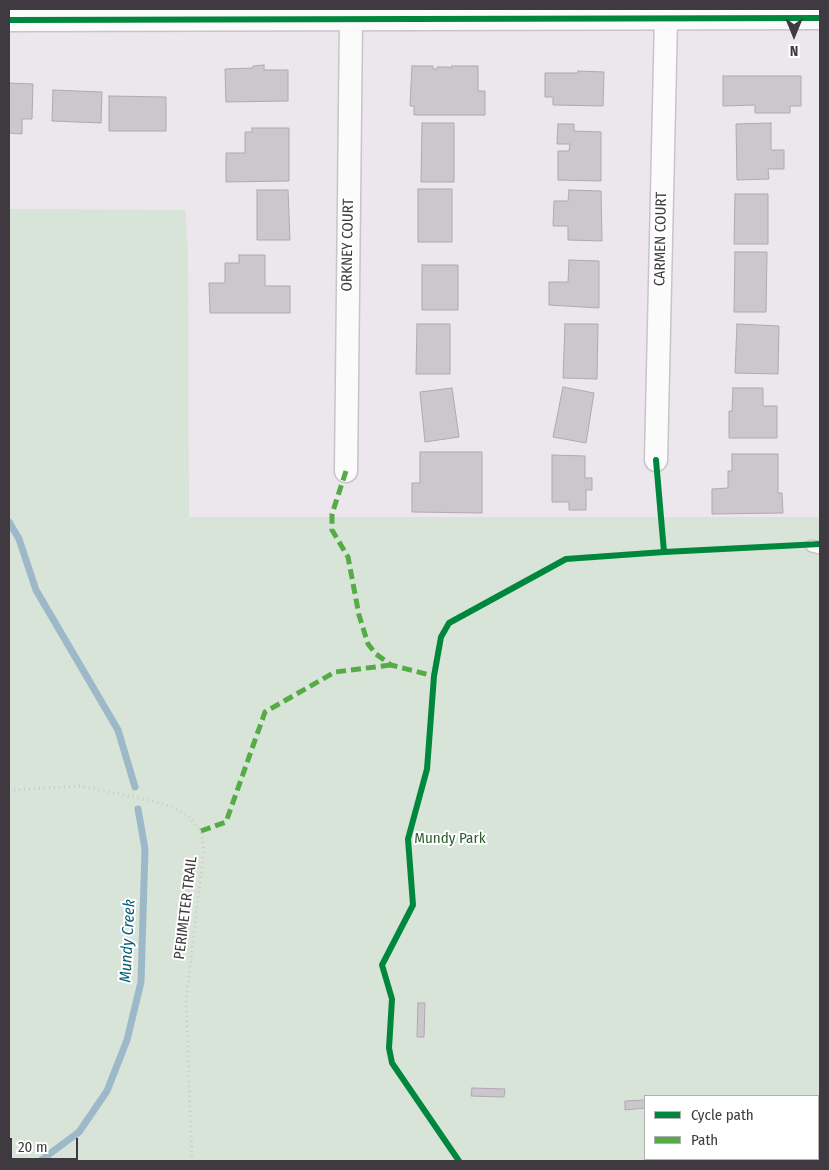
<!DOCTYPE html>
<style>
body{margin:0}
#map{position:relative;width:829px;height:1170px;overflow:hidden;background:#ece6ed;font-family:"Fira Sans Condensed",sans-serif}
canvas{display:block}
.frame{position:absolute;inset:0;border:10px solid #3e3a3f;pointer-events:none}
.legend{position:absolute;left:644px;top:1095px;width:175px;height:65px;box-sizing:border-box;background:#fff;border:1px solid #b2b0b2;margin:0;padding:6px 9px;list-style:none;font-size:15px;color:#3e3a3f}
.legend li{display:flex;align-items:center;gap:10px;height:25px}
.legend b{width:25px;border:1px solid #b2b0b2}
.north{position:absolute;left:769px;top:10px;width:50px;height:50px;-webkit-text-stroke:4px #fff;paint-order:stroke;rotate:180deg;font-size:14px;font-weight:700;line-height:20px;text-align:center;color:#3e3a3f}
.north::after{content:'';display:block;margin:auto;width:18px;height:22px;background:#3e3a3f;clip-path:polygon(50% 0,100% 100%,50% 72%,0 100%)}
.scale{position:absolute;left:10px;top:1138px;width:68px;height:22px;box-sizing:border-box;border:2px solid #3e3a3f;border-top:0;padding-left:6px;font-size:15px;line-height:18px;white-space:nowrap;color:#3e3a3f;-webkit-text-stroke:4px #fff;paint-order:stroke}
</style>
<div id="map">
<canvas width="829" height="1170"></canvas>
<div class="frame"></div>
<ul class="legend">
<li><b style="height:6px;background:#00873e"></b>Cycle path</li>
<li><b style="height:6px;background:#55ac46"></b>Path</li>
</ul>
<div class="north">N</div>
<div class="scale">20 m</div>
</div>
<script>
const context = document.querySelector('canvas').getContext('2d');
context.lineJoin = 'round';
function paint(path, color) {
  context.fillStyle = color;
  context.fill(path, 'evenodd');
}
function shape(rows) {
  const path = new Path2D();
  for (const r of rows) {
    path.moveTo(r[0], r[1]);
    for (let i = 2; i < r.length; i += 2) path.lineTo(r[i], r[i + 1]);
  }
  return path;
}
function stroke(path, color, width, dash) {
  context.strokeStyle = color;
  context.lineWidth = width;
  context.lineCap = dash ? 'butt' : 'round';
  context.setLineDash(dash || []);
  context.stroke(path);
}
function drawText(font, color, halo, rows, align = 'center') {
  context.font = font + ' "Fira Sans Condensed",sans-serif';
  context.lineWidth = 4;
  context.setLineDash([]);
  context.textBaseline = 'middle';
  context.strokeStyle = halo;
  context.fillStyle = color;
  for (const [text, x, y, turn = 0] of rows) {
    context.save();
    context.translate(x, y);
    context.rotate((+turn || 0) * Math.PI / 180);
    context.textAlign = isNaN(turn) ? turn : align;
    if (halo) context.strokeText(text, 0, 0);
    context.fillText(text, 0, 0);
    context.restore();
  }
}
paint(shape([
 [9,209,185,210,188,252,189,517,820,517,820,1161,9,1161],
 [645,1096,818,1096,818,1159,645,1159]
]), '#d7e4d7');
stroke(shape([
 [9,522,19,539,36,590,118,730,135,787],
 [40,1161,79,1132,107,1091,127,1040,141,982,145,849,138,809]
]), '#9cb8c9', 7);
const building = shape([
 [264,65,264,70,288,70,288,101,226,102,225,69,253,68,253,66,264,65],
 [412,66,433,66,433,69,437,69,437,67,449,67,451,69,451,66,478,66,478,91,485,91,485,115,414,115,414,106,410,106,412,66],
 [578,71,604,72,603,106,553,105,553,97,545,97,545,73,578,73,578,71],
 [723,76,801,76,801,106,790,106,790,113,755,113,755,105,723,106,723,76],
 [9,83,33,84,32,119,22,119,22,134,9,133,9,83],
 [53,90,102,92,101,123,52,121,53,90],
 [109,96,166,97,166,131,109,131,109,96],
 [422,123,454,123,454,182,421,182,422,123],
 [771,123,771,150,784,150,784,169,768,169,769,179,737,180,736,124,771,123],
 [558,124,574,124,574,131,601,132,601,181,558,180,558,151,569,151,570,144,557,144,558,124],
 [252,128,289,128,289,181,226,182,226,153,245,153,245,132,252,132,252,128],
 [418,189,452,189,452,242,418,242,418,189],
 [257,190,288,190,290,240,257,240,257,190],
 [569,190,601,191,602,241,568,240,568,226,553,226,554,201,568,201,569,190],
 [735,194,768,194,768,244,734,244,735,194],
 [735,252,767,252,766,312,734,312,735,252],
 [239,255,265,255,265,286,290,286,290,313,210,313,209,283,225,283,225,263,239,263,239,255],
 [569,260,599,261,599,308,549,305,549,282,568,282,569,260],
 [422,265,458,265,458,310,422,310,422,265],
 [417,324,450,324,450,374,416,374,417,324],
 [565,324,598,324,597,379,563,378,565,324],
 [737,324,779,326,778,374,735,373,737,324],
 [563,387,594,393,586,443,553,437,563,387],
 [452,388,459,437,425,442,420,392,452,388],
 [733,388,763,388,763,406,777,406,777,438,729,438,729,411,732,411,733,388],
 [420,452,482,452,482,513,412,512,412,483,420,483,420,452],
 [732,454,778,454,778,493,782,493,783,513,712,514,712,489,728,488,728,471,732,471,732,454],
 [552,455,585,456,585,478,592,478,592,490,586,490,586,510,569,510,569,502,552,502,552,455],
 [418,1003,425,1003,424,1037,417,1037,418,1003],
 [472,1088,505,1089,504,1097,471,1096,472,1088],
 [645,1100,645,1108,625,1110,625,1101,645,1100]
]);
paint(building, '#ccc7cd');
stroke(building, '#aeaaaf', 1);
const lane = shape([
 [812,546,820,548]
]);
const street = shape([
 [9,20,820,18],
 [656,460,666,18],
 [346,471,351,19]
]);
stroke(lane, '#c8c4c9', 14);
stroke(street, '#c8c4c9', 25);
stroke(shape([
 [9,790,80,786,153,801,172,807,188,816,201,831,204,849,186,1000,192,1161]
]), '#cbc9cc', 3, [1, 4]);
stroke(lane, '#fcfbfc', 11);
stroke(street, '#fcfbfc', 22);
stroke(shape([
 [346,471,332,514,332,530,348,557,359,615,368,644,376,654,391,665,434,676],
 [201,831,226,822,265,712,335,672,391,665]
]), '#55ac46', 5, [10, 5]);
stroke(shape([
 [9,20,820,18],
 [664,552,820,544],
 [459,1161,392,1063,389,1048,392,999,382,965,413,905,408,839,427,769,434,676,441,637,449,623,566,559,664,552,656,460]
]), '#00873e', 6);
drawText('15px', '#3e3a3f', '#fff', [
 ["CARMEN COURT",661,239,-89],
 ["ORKNEY COURT",348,245,-89],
 ["PERIMETER TRAIL",186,908,-83]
]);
drawText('15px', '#2e5b30', '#fff', [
 ["Mundy Park",450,839]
]);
drawText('italic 16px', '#055e7a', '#fff', [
 ["Mundy Creek",128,941,-87]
]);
</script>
